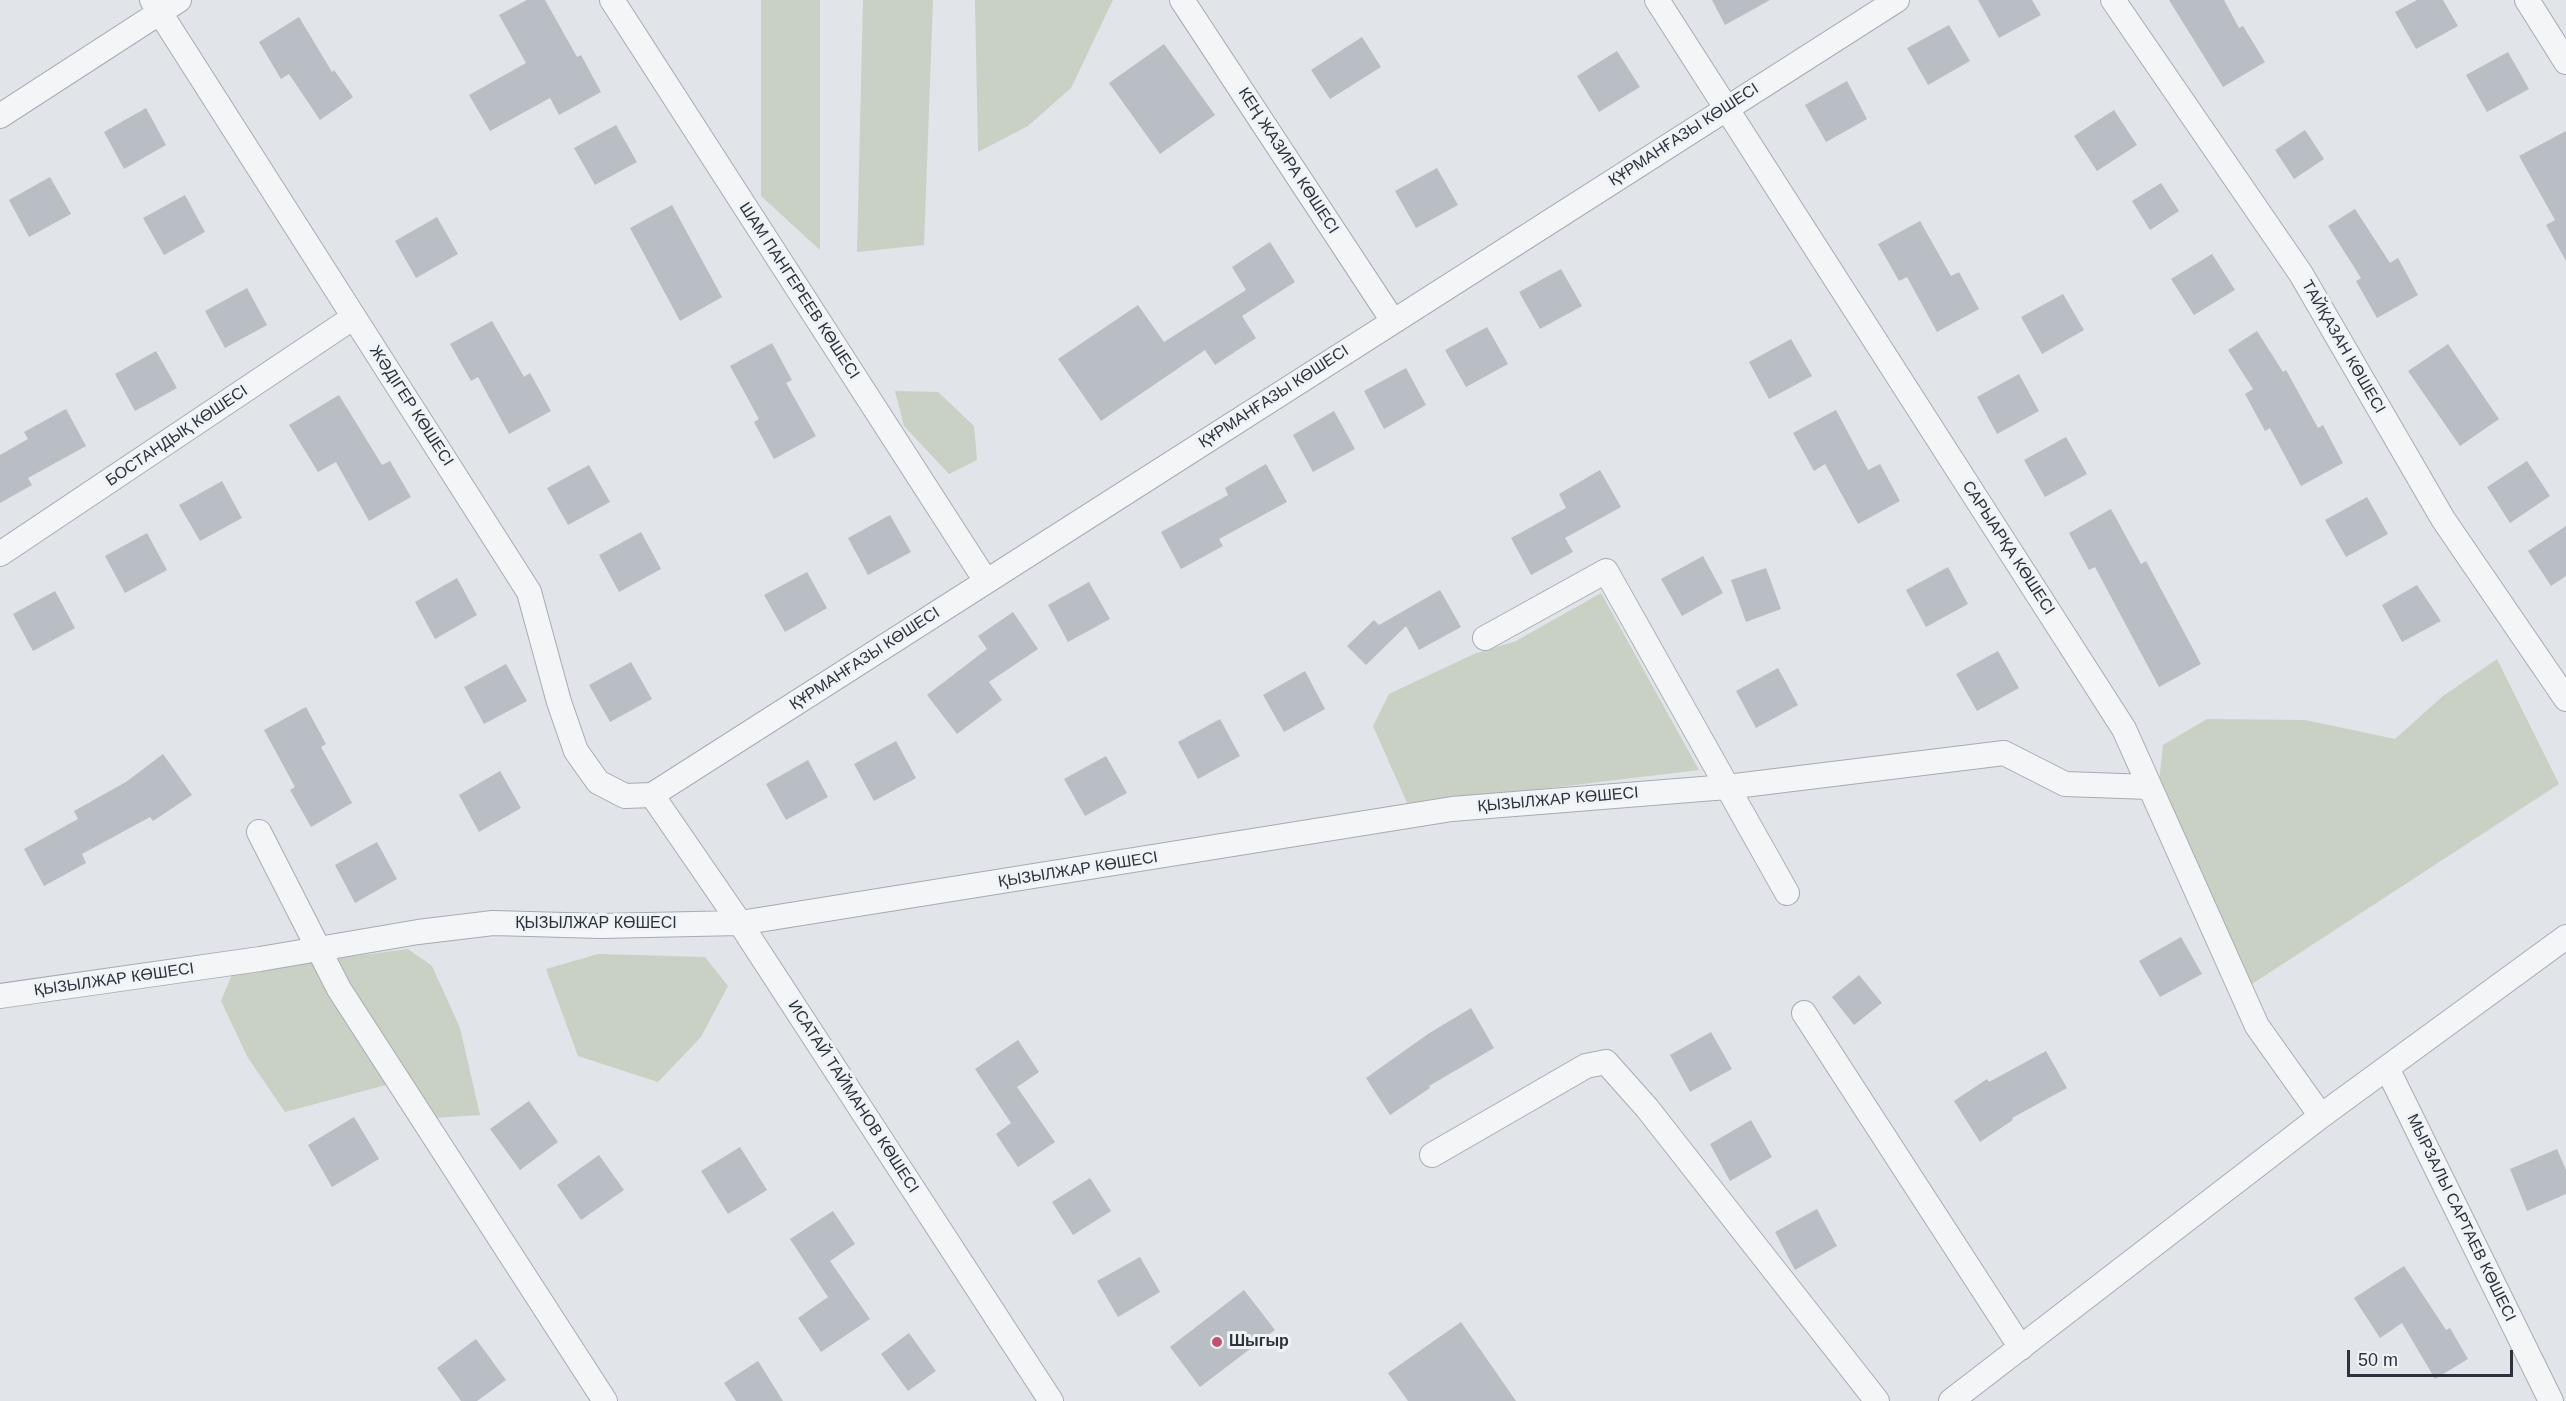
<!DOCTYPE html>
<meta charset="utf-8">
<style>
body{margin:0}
#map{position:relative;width:2566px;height:1401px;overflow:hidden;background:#e1e4e8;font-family:Arial,sans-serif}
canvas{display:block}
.scale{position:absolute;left:2347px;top:1350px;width:166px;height:27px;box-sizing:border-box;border:3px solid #2b343e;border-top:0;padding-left:8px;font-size:18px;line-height:21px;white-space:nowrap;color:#2b343e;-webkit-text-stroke:4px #f0f3f6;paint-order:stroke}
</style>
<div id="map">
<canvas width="2566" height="1401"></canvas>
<div class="scale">50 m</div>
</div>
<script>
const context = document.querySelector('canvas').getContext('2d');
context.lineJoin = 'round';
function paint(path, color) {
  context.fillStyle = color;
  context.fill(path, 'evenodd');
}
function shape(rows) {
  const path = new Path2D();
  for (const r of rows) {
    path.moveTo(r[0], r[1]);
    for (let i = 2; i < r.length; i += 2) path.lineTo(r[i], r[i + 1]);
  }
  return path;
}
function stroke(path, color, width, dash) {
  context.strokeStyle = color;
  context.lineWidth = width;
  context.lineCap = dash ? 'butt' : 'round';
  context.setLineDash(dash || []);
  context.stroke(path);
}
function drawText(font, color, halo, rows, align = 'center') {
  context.font = font + ' Arial,sans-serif';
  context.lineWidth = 6;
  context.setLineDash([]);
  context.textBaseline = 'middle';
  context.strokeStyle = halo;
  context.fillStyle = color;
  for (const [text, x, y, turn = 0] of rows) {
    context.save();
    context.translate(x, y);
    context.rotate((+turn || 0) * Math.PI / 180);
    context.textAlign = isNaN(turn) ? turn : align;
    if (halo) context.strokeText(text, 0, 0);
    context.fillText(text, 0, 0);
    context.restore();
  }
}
paint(shape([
 [761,0,820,0,820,250,761,196],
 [863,0,933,0,924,245,857,252],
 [975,0,1113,0,1071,88,1028,126,978,152],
 [895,391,938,392,974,426,977,460,949,474,904,426],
 [1601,593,1699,770,1408,805,1373,726,1389,694,1474,654,1516,641],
 [2497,659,2559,784,2252,984,2159,782,2163,745,2207,719,2305,720,2395,739,2443,696],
 [408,949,432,966,460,1028,480,1115,419,1119,386,1085,285,1112,248,1058,221,1001,233,972],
 [598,954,705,957,728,986,701,1037,658,1082,578,1056,546,969]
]), '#c8d1c3');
paint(shape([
 [527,0,545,0,577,57,581,55,601,92,559,115,550,98,490,131,469,95,526,63,499,15],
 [1712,0,1770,0,1725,25],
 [1978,0,2032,0,2041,15,1999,38],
 [2169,0,2224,0,2239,28,2243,26,2265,62,2223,87],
 [2417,0,2443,0,2458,26,2416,49,2395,12],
 [299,17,332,72,334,70,353,97,320,120,289,74,281,79,259,42],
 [1949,25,1970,61,1928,85,1907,48],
 [1362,37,1381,67,1330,99,1311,70],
 [1164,44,1215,115,1160,154,1109,83],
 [1617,51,1640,87,1599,112,1577,76],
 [2508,52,2529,89,2487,112,2466,75],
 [1847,81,1867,119,1826,142,1805,105],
 [146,108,166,145,124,169,104,132],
 [2114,110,2137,145,2097,171,2074,136],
 [616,125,637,162,595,185,574,148],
 [2305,130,2324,159,2294,179,2275,150],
 [2566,131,2566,261,2546,225,2555,220,2519,156],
 [1437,168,1458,205,1416,228,1395,191],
 [50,177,71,214,29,237,9,200],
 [2161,183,2179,211,2150,230,2132,201],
 [185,195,205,232,164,255,143,218],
 [672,205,722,297,680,321,630,228],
 [2355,209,2390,263,2398,258,2418,295,2377,318,2356,281,2361,278,2328,226],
 [437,217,458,254,416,278,395,241],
 [1920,221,1951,276,1959,272,1979,309,1937,332,1907,277,1899,281,1878,244],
 [1270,242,1295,282,1242,316,1256,338,1215,365,1205,350,1101,421,1058,359,1138,305,1164,342,1246,290,1232,267],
 [2212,254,2235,290,2194,315,2171,279],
 [1561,269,1582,306,1540,329,1519,292],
 [247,288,267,325,225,348,205,311],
 [2063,294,2084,330,2042,354,2021,317],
 [492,321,524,377,530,373,551,411,509,434,478,377,471,381,450,344],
 [1487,327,1508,364,1466,387,1445,350],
 [2257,331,2283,372,2286,370,2318,428,2323,425,2343,463,2301,486,2270,428,2265,431,2245,394,2253,389,2228,350],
 [1791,339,1812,376,1769,399,1749,362],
 [772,343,792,380,786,383,816,436,774,459,754,422,759,419,730,366],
 [2448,344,2499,419,2460,446,2408,371],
 [156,351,177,388,135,411,115,374],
 [1406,368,1426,405,1384,429,1364,391],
 [2019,374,2039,411,1997,434,1977,397],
 [339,395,382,465,390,461,411,497,369,521,336,462,318,472,289,425],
 [66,409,86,446,28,478,32,485,0,503,0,455,28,439,24,432],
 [1836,410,1868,470,1880,464,1900,501,1858,524,1825,464,1814,471,1793,433],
 [1334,411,1355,449,1313,472,1293,435],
 [2066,437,2087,474,2045,497,2024,460],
 [2527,461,2550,496,2510,523,2487,487],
 [1266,464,1287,502,1219,539,1223,546,1181,569,1161,532,1228,495,1225,488],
 [589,465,610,502,568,525,547,488],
 [1600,470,1621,507,1565,538,1573,552,1531,575,1511,538,1566,508,1559,494],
 [222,481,242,518,200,541,179,505],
 [2367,497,2388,534,2346,557,2325,520],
 [2111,509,2141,564,2146,561,2201,664,2159,687,2095,567,2089,570,2069,533],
 [890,515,911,552,868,575,848,538],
 [2566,526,2566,576,2551,586,2528,551],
 [641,532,661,569,619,592,599,555],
 [147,533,167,570,125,593,105,556],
 [1703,556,1723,593,1682,616,1661,579],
 [1948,567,1968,604,1926,627,1906,590],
 [1766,568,1781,609,1746,622,1731,580],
 [807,572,827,608,785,632,764,595],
 [457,578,477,615,435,639,415,602],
 [1089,582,1110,619,1068,642,1048,605],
 [2417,585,2441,621,2402,642,2382,605],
 [1440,590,1461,627,1419,650,1406,626,1366,665,1347,646,1374,620,1379,625],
 [55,591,75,628,33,651,13,614],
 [1013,612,1038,649,989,682,1002,700,957,734,927,695,987,649,978,636],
 [1998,651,2019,688,1977,711,1956,674],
 [631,662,652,699,610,722,589,685],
 [506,664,527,701,484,724,464,687],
 [1778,668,1798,705,1756,728,1736,691],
 [1305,671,1325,709,1284,732,1263,695],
 [306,707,326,744,321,747,352,803,311,827,290,790,295,787,264,730],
 [1220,719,1240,756,1198,779,1178,742],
 [896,741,916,778,874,801,854,764],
 [163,754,192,795,153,821,150,817,82,854,86,863,44,886,24,849,78,819,74,811,126,782],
 [1106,756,1127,793,1085,816,1064,779],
 [808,760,828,797,786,820,766,784],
 [500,771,521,808,479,832,459,795],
 [377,842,397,879,355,903,335,865],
 [2181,937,2202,974,2160,997,2139,961],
 [1859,975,1882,1003,1854,1025,1832,997],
 [1471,1008,1494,1048,1429,1086,1430,1088,1390,1115,1366,1078,1428,1034],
 [1711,1032,1732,1069,1690,1092,1670,1055],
 [1018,1040,1039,1072,1017,1087,1055,1142,1018,1167,996,1134,1011,1123,975,1069],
 [2046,1051,2067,1088,2012,1118,2013,1120,1980,1142,1954,1101,1987,1079,1989,1082],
 [529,1101,558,1142,520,1170,490,1129],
 [354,1117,379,1159,332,1187,308,1145],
 [1751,1120,1772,1157,1730,1181,1710,1144],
 [740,1147,767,1190,728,1214,701,1171],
 [2557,1149,2566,1170,2566,1194,2527,1211,2510,1169],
 [599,1155,624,1190,581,1220,557,1185],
 [1090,1178,1111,1211,1073,1235,1052,1202],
 [1817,1209,1837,1246,1795,1270,1775,1232],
 [833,1211,855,1244,830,1261,870,1319,821,1352,798,1318,828,1297,790,1239],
 [1140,1257,1160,1292,1118,1317,1097,1281],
 [2404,1266,2446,1330,2450,1328,2468,1359,2435,1379,2402,1323,2380,1338,2354,1298],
 [1244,1290,1275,1330,1200,1387,1170,1347],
 [1461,1322,1516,1401,1408,1401,1388,1373],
 [909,1333,936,1371,908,1391,881,1354],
 [476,1339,506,1380,477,1401,461,1401,437,1368],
 [758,1361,783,1401,736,1401,724,1383]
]), '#b9bec4');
const minor = shape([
 [152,0,529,592,559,702,576,751,598,782,625,796,652,795],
 [612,0,986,581],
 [1182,0,1393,321],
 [1657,0,2124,729,2257,1026,2321,1116],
 [2113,0,2301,274,2443,519,2566,699],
 [2527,0,2566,62],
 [0,116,179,0],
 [0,554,354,317],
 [1485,638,1606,571,1787,893],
 [652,795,1897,0],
 [652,795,740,923,1051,1401],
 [259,832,339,989,605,1401],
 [0,996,260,959,418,932,493,923,601,926,740,923,1452,809,1727,787,2004,753,2065,784,2150,787],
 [1804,1013,2021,1348],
 [2387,1068,2551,1401],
 [1432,1155,1586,1066,1606,1062,1647,1108,1877,1401],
 [1951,1401,2321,1116,2566,937]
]);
stroke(minor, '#a7acb2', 26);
stroke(minor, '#f3f5f7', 24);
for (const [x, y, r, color] of [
 [1217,1342,6,"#c1526d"]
]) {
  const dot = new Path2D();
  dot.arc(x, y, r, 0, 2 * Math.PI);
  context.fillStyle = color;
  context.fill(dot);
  stroke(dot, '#f0f3f6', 2);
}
drawText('16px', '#2b343e', '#f0f3f6', [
 ["ҚҰРМАНҒАЗЫ КӨШЕСІ",1684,135,-33],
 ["КЕҢ ЖАЗИРА КӨШЕСІ",1288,161,57],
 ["ШАМ ПАНГЕРЕЕВ КӨШЕСІ",799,291,57],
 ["ТАЙҚАЗАН КӨШЕСІ",2343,347,60],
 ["ҚҰРМАНҒАЗЫ КӨШЕСІ",1274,397,-33],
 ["ЖӘДІГЕР КӨШЕСІ",411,406,57],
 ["БОСТАНДЫҚ КӨШЕСІ",177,436,-34],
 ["САРЫАРҚА КӨШЕСІ",2008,548,57],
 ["ҚҰРМАНҒАЗЫ КӨШЕСІ",865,659,-33],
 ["ҚЫЗЫЛЖАР КӨШЕСІ",1558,800,-5],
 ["ҚЫЗЫЛЖАР КӨШЕСІ",1078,870,-9],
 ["ҚЫЗЫЛЖАР КӨШЕСІ",596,924],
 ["ҚЫЗЫЛЖАР КӨШЕСІ",114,980,-8],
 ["ИСАТАЙ ТАЙМАНОВ КӨШЕСІ",853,1097,57],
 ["МЫРЗАЛЫ САРТАЕВ КӨШЕСІ",2461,1218,64]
]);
drawText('bold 16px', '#2b343e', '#f0f3f6', [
 ["Шыгыр",1229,1342]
], 'left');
</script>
